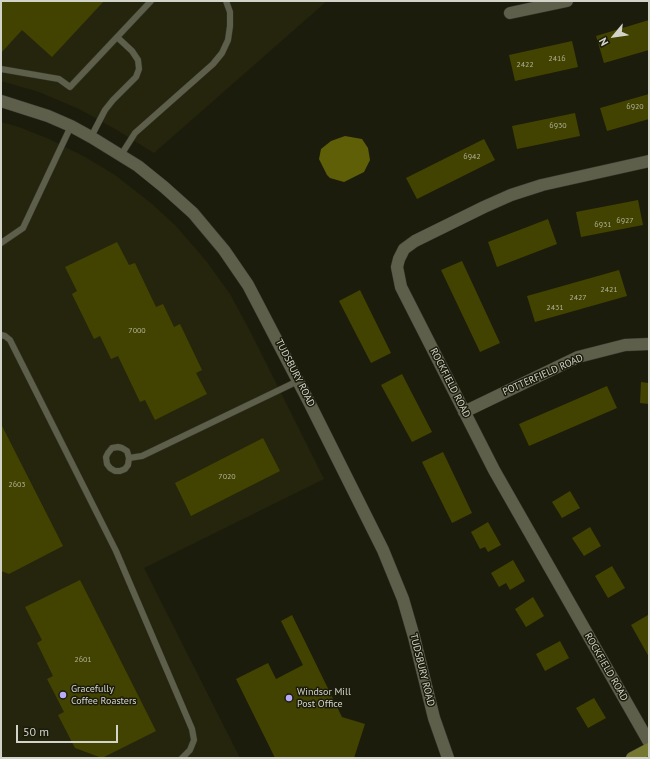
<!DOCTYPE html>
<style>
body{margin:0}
#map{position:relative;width:650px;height:759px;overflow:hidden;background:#1c1c0c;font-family:"PT Sans",sans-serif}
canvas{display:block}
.frame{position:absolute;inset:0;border:2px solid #d3d4c9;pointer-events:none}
.north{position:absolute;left:594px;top:16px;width:40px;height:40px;-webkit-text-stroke:3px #1c1c0c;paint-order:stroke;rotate:241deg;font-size:11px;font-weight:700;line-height:16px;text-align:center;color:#d3d4c9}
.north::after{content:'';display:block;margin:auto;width:14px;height:18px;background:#d3d4c9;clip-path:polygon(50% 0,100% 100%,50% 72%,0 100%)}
.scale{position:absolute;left:16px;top:725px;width:102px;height:18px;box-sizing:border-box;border:2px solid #d3d4c9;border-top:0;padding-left:5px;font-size:12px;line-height:14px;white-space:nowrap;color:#d3d4c9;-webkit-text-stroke:3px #1c1c0c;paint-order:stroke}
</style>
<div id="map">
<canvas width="650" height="759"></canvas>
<div class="frame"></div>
<div class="north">N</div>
<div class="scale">50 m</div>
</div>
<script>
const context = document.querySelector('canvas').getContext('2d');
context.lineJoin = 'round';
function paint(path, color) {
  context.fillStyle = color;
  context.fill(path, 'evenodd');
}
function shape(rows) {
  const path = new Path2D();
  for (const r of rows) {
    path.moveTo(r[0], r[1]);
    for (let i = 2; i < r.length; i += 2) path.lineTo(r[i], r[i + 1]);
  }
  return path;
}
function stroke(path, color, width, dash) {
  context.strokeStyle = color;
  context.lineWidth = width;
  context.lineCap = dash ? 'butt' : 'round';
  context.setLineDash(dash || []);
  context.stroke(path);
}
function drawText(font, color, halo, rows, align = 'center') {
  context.font = font + ' "PT Sans",sans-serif';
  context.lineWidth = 3;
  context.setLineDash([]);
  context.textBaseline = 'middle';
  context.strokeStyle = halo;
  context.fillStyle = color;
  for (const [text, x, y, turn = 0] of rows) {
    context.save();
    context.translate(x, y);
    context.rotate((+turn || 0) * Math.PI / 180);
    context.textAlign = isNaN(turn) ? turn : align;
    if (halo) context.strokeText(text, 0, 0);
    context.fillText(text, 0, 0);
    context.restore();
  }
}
paint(shape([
 [1,1,327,1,154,153,115,129,79,109,39,92,1,81],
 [1,122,19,127,49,139,85,157,115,175,152,204,176,226,207,262,230,294,250,331,324,479,144,568,240,758,1,758]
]), '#25250d');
paint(shape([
 [345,136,362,139,368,148,370,160,364,172,344,182,330,178,327,175,319,159,321,149,331,141]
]), '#5e5f07');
paint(shape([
 [1,1,104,1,52,57,22,30,1,53],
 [649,20,649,50,604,63,596,36],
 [572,41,578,67,515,81,509,55],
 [649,94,649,119,607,131,600,108],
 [575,113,580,136,517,149,512,126],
 [484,139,495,160,417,199,406,178],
 [638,200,643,225,581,237,576,212],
 [548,219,557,244,497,267,488,242],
 [117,242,129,265,135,263,156,307,163,304,174,327,180,324,202,370,196,373,207,394,155,420,145,400,140,402,118,356,111,359,100,336,94,339,72,294,77,291,65,267],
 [462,261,500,343,480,352,441,270],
 [619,270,627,296,535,322,527,296],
 [360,290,391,353,371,363,339,301],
 [402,374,432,432,412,442,381,385],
 [641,382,649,383,649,404,640,403],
 [607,386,617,408,529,446,519,424],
 [1,424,63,546,9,574,1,571],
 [263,438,280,471,191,516,175,483],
 [443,452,472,513,452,523,422,462],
 [570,491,580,508,562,518,552,502],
 [488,522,501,545,488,552,485,547,480,549,471,532],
 [590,527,601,546,584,556,572,538],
 [513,560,525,581,510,590,506,583,499,587,491,573],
 [612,566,625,588,608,598,595,576],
 [80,580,156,731,102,758,75,748,58,715,64,712,47,679,53,676,37,643,42,640,25,607],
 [533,597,544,616,526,627,515,609],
 [292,615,342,717,365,724,354,758,275,758,236,679,268,663,276,679,303,665,281,621],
 [648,615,649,617,649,657,631,625],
 [560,641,569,658,545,671,536,654],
 [594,698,606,718,588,728,576,708]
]), '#424301');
const service = shape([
 [1,69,59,79,70,87,151,1],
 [91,137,105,110,113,100,136,77,139,69,138,60,132,51,117,37],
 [121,155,135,133,213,64,222,53,228,40,230,26,230,12,226,1],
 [1,243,23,228,71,126],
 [1,335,5,336,10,340,116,551,192,729,194,740,190,750,182,758],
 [129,458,128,465,125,469,120,471,115,471,110,468,107,464,106,457,108,453,112,448,118,447,122,448,127,451,129,458,142,456,298,381]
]);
const minor = shape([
 [510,13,567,1],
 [649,161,542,185,511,195,484,207,415,241,404,249,399,259,397,267,401,287,494,470,649,742],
 [464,412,578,357,625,345,649,344]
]);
const tertiary = shape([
 [1,101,48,116,71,126,91,137,138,166,164,187,193,213,224,250,248,285,310,404,383,550,403,599,414,637,434,718,448,758]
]);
const primary = shape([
 [632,758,649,749]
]);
stroke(service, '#34342c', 7);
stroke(minor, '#34342c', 13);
stroke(tertiary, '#34342c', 13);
stroke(primary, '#34342c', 13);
stroke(service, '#5d5f4b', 6);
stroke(minor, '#5d5f4b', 12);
stroke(tertiary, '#5d5f4b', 12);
stroke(primary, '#767832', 12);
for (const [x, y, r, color] of [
 [63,695,4,"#b7abf8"],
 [289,698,4,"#b7abf8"]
]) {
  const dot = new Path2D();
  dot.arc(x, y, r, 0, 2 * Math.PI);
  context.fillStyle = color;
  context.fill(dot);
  stroke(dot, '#1c1c0c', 1.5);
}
drawText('8px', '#afb097', null, [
 ["2416",557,59],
 ["2422",525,65],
 ["6920",635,107],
 ["6930",558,126],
 ["6942",472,157],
 ["6927",625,221],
 ["6931",603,225],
 ["2421",609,290],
 ["2427",578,298],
 ["2431",555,308],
 ["7000",137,331],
 ["7020",227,477],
 ["2603",17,485],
 ["2601",83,660]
]);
drawText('10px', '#d3d4c9', '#1c1c0c', [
 ["TUDSBURY ROAD",295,373,63],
 ["POTTERFIELD ROAD",543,375,-24],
 ["ROCKFIELD ROAD",450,383,63],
 ["ROCKFIELD ROAD",606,667,60],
 ["TUDSBURY ROAD",422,670,76]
]);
drawText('10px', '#d3d4c9', '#1c1c0c', [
 ["Gracefully",71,689],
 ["Coffee Roasters",71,701],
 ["Windsor Mill",297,692],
 ["Post Office",297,704]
], 'left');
</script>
